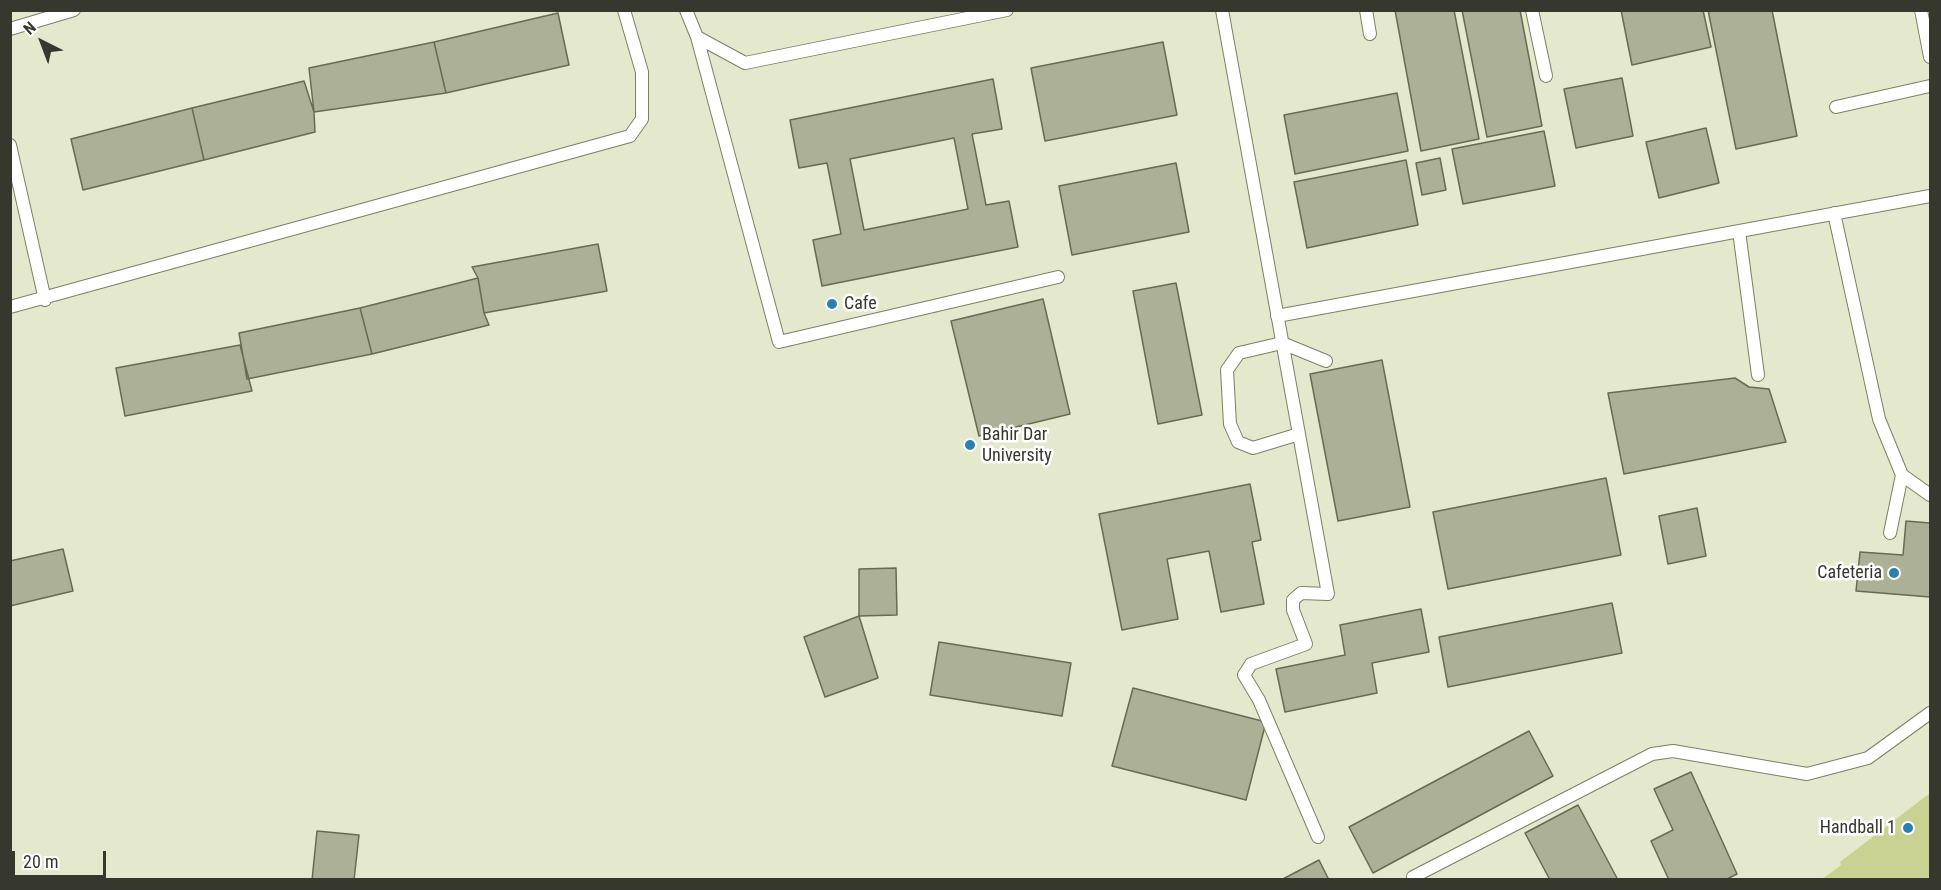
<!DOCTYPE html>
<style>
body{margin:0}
#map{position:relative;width:1941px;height:890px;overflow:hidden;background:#e4e9cd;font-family:"Roboto Condensed",sans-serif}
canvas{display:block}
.frame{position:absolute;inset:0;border:12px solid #36372d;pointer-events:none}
.north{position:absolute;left:12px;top:12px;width:60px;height:60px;-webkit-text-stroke:4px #fff;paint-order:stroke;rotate:318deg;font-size:16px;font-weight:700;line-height:24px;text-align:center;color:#36372d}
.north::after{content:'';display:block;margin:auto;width:21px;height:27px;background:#36372d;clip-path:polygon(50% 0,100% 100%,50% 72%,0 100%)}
.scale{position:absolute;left:12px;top:851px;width:94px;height:27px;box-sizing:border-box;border:3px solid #36372d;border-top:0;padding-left:8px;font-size:18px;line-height:21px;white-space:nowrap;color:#36372d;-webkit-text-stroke:4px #fff;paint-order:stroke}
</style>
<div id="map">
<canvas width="1941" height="890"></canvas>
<div class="frame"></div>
<div class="north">N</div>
<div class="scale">20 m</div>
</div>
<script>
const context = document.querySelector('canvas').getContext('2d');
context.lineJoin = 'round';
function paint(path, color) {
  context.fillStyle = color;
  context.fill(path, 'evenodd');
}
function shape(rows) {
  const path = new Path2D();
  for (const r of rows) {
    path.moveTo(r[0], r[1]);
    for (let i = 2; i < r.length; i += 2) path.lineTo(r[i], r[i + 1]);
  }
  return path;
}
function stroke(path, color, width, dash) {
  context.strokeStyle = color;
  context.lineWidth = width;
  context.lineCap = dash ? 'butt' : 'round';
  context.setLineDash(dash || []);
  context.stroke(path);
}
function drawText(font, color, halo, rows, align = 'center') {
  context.font = font + ' "Roboto Condensed",sans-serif';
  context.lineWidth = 5;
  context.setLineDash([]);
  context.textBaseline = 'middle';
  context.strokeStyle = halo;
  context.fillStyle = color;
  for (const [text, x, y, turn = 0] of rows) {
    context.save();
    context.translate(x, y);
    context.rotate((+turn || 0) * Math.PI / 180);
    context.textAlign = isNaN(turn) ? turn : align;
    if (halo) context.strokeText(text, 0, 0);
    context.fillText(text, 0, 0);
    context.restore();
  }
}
paint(shape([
 [1930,793,1930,879,1822,879,1841,865,1840,862]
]), '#cad293');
const building = shape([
 [1395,10,1454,10,1479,139,1421,151,1395,10],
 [1462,10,1520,10,1542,126,1487,137,1462,10],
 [1621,10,1703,10,1711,47,1632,65,1621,10],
 [1708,10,1772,10,1797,136,1736,149,1708,10],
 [558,13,569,65,446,93,434,42,558,13],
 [434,42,446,93,314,112,309,68,434,42],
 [1163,42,1177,115,1045,141,1031,68,1163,42],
 [1622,78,1633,136,1576,148,1564,89,1622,78],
 [993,79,1002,129,972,134,986,205,1009,201,1018,247,822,286,813,240,841,234,827,163,799,168,790,120,993,79],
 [954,138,968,209,864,230,850,159,954,138],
 [304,81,314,112,315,132,204,160,192,108,304,81],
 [1397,93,1408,151,1295,174,1284,115,1397,93],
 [192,108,204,160,83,190,71,139,192,108],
 [1706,128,1719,183,1659,198,1646,142,1706,128],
 [1544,131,1555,186,1463,204,1452,149,1544,131],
 [1440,158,1446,190,1422,195,1416,163,1440,158],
 [1406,160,1418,225,1307,248,1294,182,1406,160],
 [1176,163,1189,232,1072,255,1059,186,1176,163],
 [598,244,607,291,484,313,478,278,472,267,598,244],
 [478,278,484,313,489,325,372,354,360,308,478,278],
 [1176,283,1202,415,1158,424,1133,291,1176,283],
 [1043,299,1070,414,979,436,951,321,1043,299],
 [360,308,372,354,247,379,239,333,360,308],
 [240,345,252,391,125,416,116,368,240,345],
 [1382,360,1410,507,1338,521,1310,374,1382,360],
 [1735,378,1749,387,1769,389,1786,442,1624,474,1608,393,1735,378],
 [1606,478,1621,555,1448,589,1433,512,1606,478],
 [1250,484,1261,540,1252,542,1264,604,1221,612,1209,551,1167,559,1178,619,1122,630,1099,514,1250,484],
 [1697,508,1706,556,1668,564,1659,516,1697,508],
 [1906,521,1930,523,1930,597,1856,591,1860,552,1903,555,1906,521],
 [63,549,73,591,10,606,10,561,63,549],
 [896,568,897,615,859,616,859,569,896,568],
 [1612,603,1622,653,1448,687,1439,637,1612,603],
 [1421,609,1429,652,1372,663,1377,693,1285,712,1276,669,1345,655,1340,625,1421,609],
 [859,616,878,678,825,697,804,637,859,616],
 [939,642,1071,663,1062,716,930,695,939,642],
 [1133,688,1266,722,1246,800,1112,766,1133,688],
 [1529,731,1553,776,1373,873,1349,827,1529,731],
 [1691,772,1737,874,1725,880,1669,880,1651,841,1673,830,1654,789,1691,772],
 [1578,805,1618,880,1550,880,1525,833,1578,805],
 [317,831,359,835,354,880,312,880,317,831],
 [1319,860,1329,880,1281,880,1319,860]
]);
paint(building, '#acb096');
stroke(building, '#676b53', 1.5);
const lane = shape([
 [686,10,697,37,745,63,1007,10],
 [1222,10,1328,594,1301,593,1293,600,1293,610,1306,644,1251,664,1244,675,1259,700,1318,837],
 [1366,10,1370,34],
 [1532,10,1546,76],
 [1921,10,1930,57],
 [10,29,74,10],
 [697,37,779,342,1058,277],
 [1836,107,1930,86],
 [10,145,45,300],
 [1834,213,1879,419,1902,475,1930,495],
 [1739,231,1758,375],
 [10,307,630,136,642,119,642,72,624,10],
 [1277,316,1930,196],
 [1299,434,1253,448,1238,442,1230,424,1227,370,1239,353,1282,343,1326,361],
 [1890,533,1902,475],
 [1414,880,1413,877,1652,754,1673,751,1807,774,1868,758,1930,713]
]);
stroke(lane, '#7c8067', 14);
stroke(lane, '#fff', 12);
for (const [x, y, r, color] of [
 [832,304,6,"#2a80af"],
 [970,445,6,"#2a80af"],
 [1894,573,6,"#2a80af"],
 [1908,828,6,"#2a80af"]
]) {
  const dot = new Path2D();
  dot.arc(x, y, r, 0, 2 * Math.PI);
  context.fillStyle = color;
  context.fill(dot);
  stroke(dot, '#fff', 2);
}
drawText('18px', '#36372d', '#fff', [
 ["Cafe",844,304],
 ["Bahir Dar",982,435],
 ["University",982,456],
 ["Cafeteria",1882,573,"right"],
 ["Handball 1",1896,828,"right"]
], 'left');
</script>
